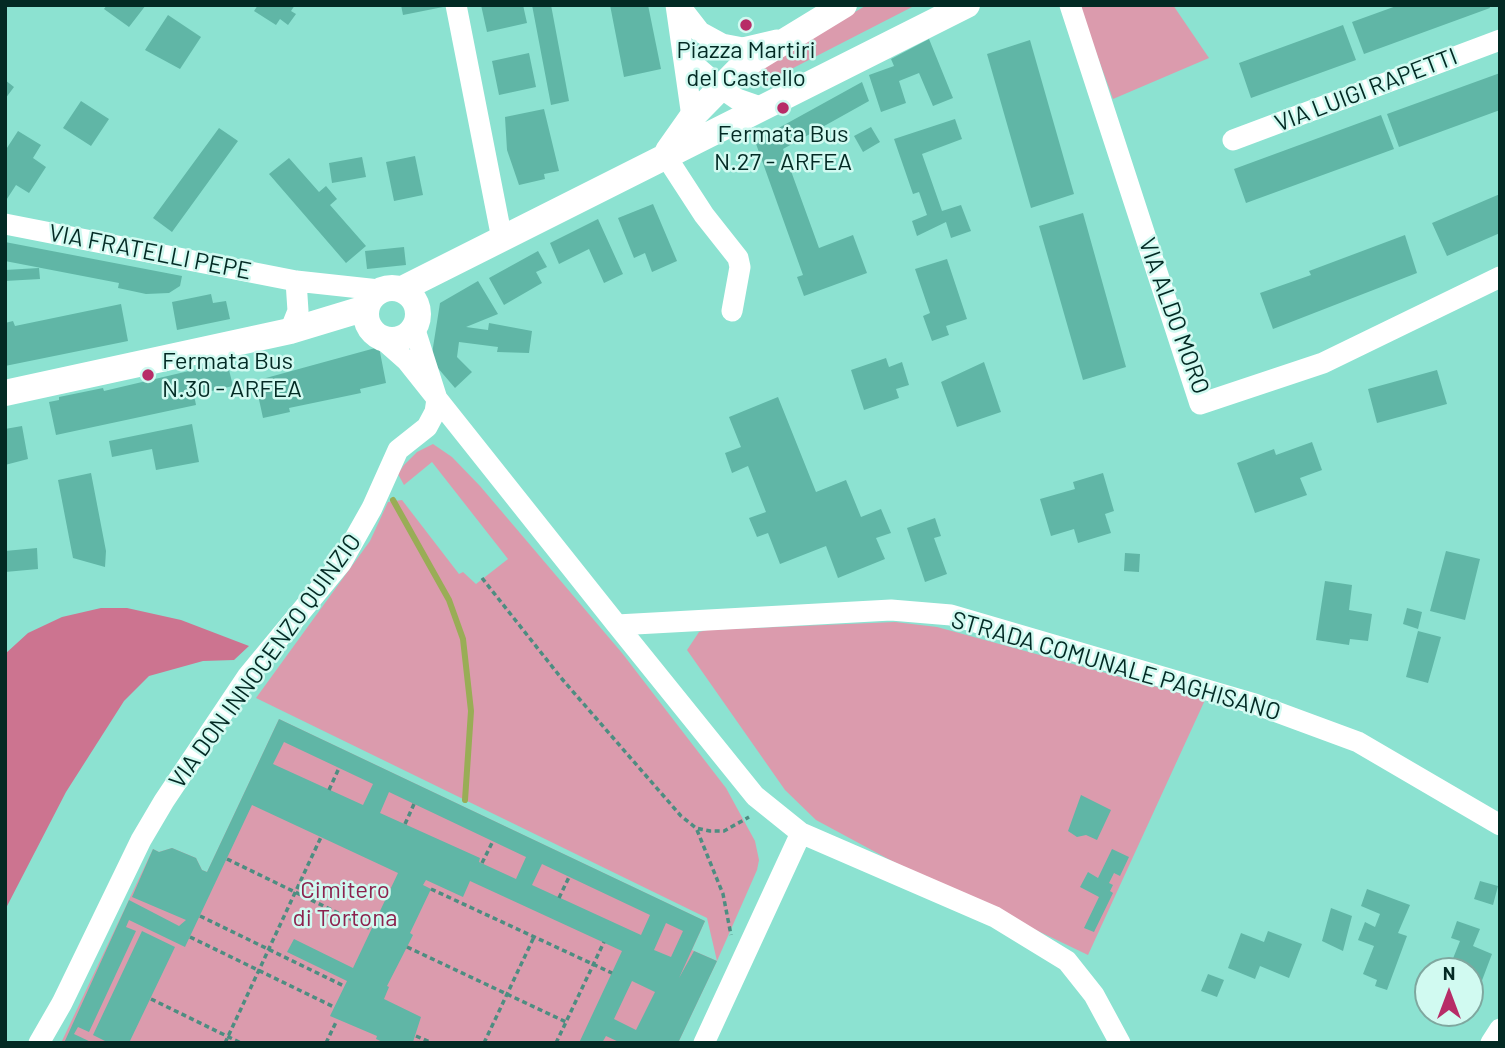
<!DOCTYPE html>
<style>
body{margin:0}
#map{position:relative;width:1505px;height:1048px;overflow:hidden;background:#8ce2d1;font-family:Barlow,sans-serif}
canvas{display:block}
.frame{position:absolute;inset:0;border:7px solid #032a24;pointer-events:none}
.north{position:absolute;left:1414px;top:957px;width:70px;height:70px;box-sizing:border-box;background:#d1faf1;border:2px solid #7fa79f;border-radius:50%;rotate:0deg;font-size:19px;font-weight:700;line-height:28px;text-align:center;color:#032a24}
.north::after{content:'';display:block;margin:auto;width:24px;height:32px;background:#b72c67;clip-path:polygon(50% 0,100% 100%,50% 72%,0 100%)}
</style>
<div id="map">
<canvas width="1505" height="1048"></canvas>
<div class="frame"></div>
<div class="north">N</div>
</div>
<script>
const context = document.querySelector('canvas').getContext('2d');
context.lineJoin = 'round';
function paint(path, color) {
  context.fillStyle = color;
  context.fill(path, 'evenodd');
}
function shape(rows) {
  const path = new Path2D();
  for (const r of rows) {
    if (r.length === 3) {
      path.moveTo(r[0] + r[2], r[1]);
      path.arc(r[0], r[1], r[2], 0, 2 * Math.PI);
      continue;
    }
    path.moveTo(r[0], r[1]);
    for (let i = 2; i < r.length; i += 2) path.lineTo(r[i], r[i + 1]);
  }
  return path;
}
function stroke(path, color, width, dash) {
  context.strokeStyle = color;
  context.lineWidth = width;
  context.lineCap = dash ? 'butt' : 'round';
  context.setLineDash(dash || []);
  context.stroke(path);
}
function drawText(font, color, halo, rows, align = 'center') {
  context.font = font + ' Barlow,sans-serif';
  context.lineWidth = 5;
  context.setLineDash([]);
  context.textBaseline = 'middle';
  context.strokeStyle = halo;
  context.fillStyle = color;
  for (const [text, x, y, turn = 0] of rows) {
    context.save();
    context.translate(x, y);
    context.rotate((+turn || 0) * Math.PI / 180);
    context.textAlign = isNaN(turn) ? turn : align;
    if (halo) context.strokeText(text, 0, 0);
    context.fillText(text, 0, 0);
    context.restore();
  }
}
paint(shape([
 [867,5,916,5,764,83,742,77],
 [1079,5,1173,5,1209,58,1113,99],
 [433,444,452,457,480,486,622,653,726,788,755,841,759,860,757,870,717,961,678,1043,61,1043,153,849,159,852,172,848,196,858,202,870,207,872,279,719,705,921,692,950,717,961,707,918,256,698,370,541,388,502,402,500,459,574,463,572,476,584,508,559,432,462,404,485,398,474,404,465,417,452],
 [895,622,937,627,1205,700,1088,955,892,861,816,820,785,790,687,650,699,632,707,630]
]), '#db9bad');
paint(shape([
 [101,608,127,608,181,620,249,646,234,660,203,661,149,676,124,701,66,792,5,910,5,654,28,633,62,617]
]), '#cc7490');
stroke(shape([
 [393,500,449,600,463,639,471,711,465,800]
]), '#99ad56', 6);
paint(shape([
 [107,5,146,5,129,27,104,9],
 [258,5,295,5,291,11,296,14,288,25,280,19,276,25,254,11],
 [401,5,448,5,448,6,403,15],
 [481,5,523,5,527,23,487,32],
 [532,5,551,5,569,101,551,105],
 [610,5,648,5,661,69,624,77],
 [1399,5,1489,5,1490,8,1364,54,1352,22],
 [168,15,201,37,180,69,145,50],
 [1343,25,1356,60,1251,98,1239,63],
 [929,39,953,98,933,106,919,73,899,81,906,103,881,112,869,75,894,66,891,59],
 [1030,40,1074,194,1031,208,987,54],
 [529,53,536,87,499,95,492,61],
 [1500,73,1500,110,1399,147,1387,114],
 [5,80,14,87,5,99],
 [862,82,869,101,783,149,819,248,853,235,867,273,804,296,797,277,803,275,755,141],
 [81,101,109,119,91,146,63,128],
 [544,109,559,171,544,174,545,179,519,185,507,150,505,117],
 [1381,115,1394,149,1246,203,1234,169],
 [955,119,962,139,922,154,942,211,961,205,971,231,951,238,946,222,917,236,912,221,927,215,919,192,913,194,894,139],
 [871,127,880,142,863,152,854,136],
 [219,128,238,141,172,232,153,218],
 [18,131,41,145,33,158,46,167,29,193,16,185,5,202,5,151],
 [415,156,423,195,394,201,386,162],
 [362,157,366,177,332,183,329,163],
 [289,158,319,192,326,186,337,199,330,205,366,246,346,263,269,174],
 [1500,194,1500,233,1447,256,1432,223],
 [653,204,677,261,652,272,645,253,634,258,618,218],
 [1083,213,1126,367,1083,380,1039,226],
 [598,219,623,274,604,283,589,249,559,264,550,243],
 [1405,235,1417,273,1273,329,1260,293,1311,275,1309,271],
 [5,242,182,276,180,286,169,293,146,294,118,288,119,283,5,261],
 [404,247,406,265,367,269,365,251],
 [538,251,547,267,536,272,542,283,504,305,489,278],
 [947,259,967,319,946,326,949,335,932,341,923,316,930,313,915,269],
 [39,268,40,279,5,281,5,270],
 [478,281,498,314,466,327,488,330,489,323,532,331,529,353,497,352,498,347,459,342,457,357,472,372,455,388,431,360,440,303],
 [211,294,213,303,226,301,230,319,177,330,172,302],
 [121,304,128,341,5,366,5,323,13,321,15,326],
 [379,347,386,383,360,389,361,393,289,408,290,412,263,418,255,381],
 [886,358,889,367,902,362,909,385,896,389,899,398,864,410,851,370],
 [227,362,233,386,194,395,196,405,56,435,49,402,59,400,59,397,103,388,104,391],
 [984,362,1001,412,957,427,941,382],
 [1437,370,1447,404,1377,423,1368,389],
 [778,397,816,492,846,480,861,517,881,509,891,533,876,538,885,559,838,578,826,546,780,564,768,533,757,537,749,518,766,512,748,466,732,473,725,453,741,447,729,417],
 [192,424,199,462,156,470,152,449,112,457,109,441],
 [22,426,28,459,5,465,5,429],
 [1312,442,1322,470,1300,478,1307,495,1255,513,1237,463,1274,449,1276,455],
 [91,473,106,551,105,567,73,558,58,480],
 [1103,473,1114,511,1105,514,1111,533,1078,543,1074,529,1051,536,1040,499,1075,489,1073,482],
 [935,518,941,536,934,538,947,574,925,582,907,528],
 [37,548,38,569,5,572,5,551],
 [1446,551,1480,559,1465,620,1430,611],
 [1125,553,1140,554,1139,572,1124,571],
 [1325,581,1352,585,1349,610,1372,614,1368,641,1350,639,1349,645,1316,640],
 [1407,608,1422,612,1418,629,1403,624],
 [1418,631,1441,637,1428,683,1406,677],
 [279,719,705,921,679,978,694,951,717,961,678,1043,621,1043,606,1036,602,1043,579,1043,622,951,470,881,463,897,426,880,423,885,431,889,410,933,413,935,407,947,387,986,389,987,384,999,421,1017,413,1042,385,1043,376,1039,377,1036,330,1016,347,981,287,952,294,939,353,968,398,873,252,805,185,947,129,920,126,927,136,931,89,1032,78,1027,74,1034,93,1043,64,1043,129,900,179,926,186,920,132,897,153,849,159,852,172,848,196,858,202,870,207,872],
 [284,742,373,784,363,805,273,764],
 [389,792,526,857,516,879,479,862,480,858,380,813],
 [542,864,650,915,641,935,532,885],
 [666,923,683,931,671,957,654,950],
 [632,981,655,992,636,1030,614,1019],
 [1081,795,1111,810,1097,840,1086,835,1077,837,1068,831],
 [1112,849,1129,857,1120,876,1114,873,1109,883,1113,885,1110,891,1113,893,1094,932,1084,928,1099,897,1080,887,1088,872,1098,878],
 [1480,881,1498,886,1493,905,1474,899],
 [1367,889,1410,905,1398,933,1407,936,1387,990,1375,986,1377,980,1363,974,1374,946,1358,940,1365,922,1375,927,1380,914,1361,906],
 [1331,908,1352,916,1343,951,1322,941],
 [1457,921,1480,929,1473,946,1492,954,1478,991,1470,988,1469,968,1452,961,1460,941,1451,938],
 [142,931,175,947,129,1043,109,1043,93,1035],
 [1268,931,1302,944,1289,978,1260,966,1255,979,1228,968,1241,933,1264,942],
 [1208,974,1224,980,1217,997,1201,991]
]), '#60b6a6');
stroke(shape([
 [482,578,562,679,681,816,696,828,710,831,724,831,749,817],
 [329,790,339,768],
 [405,824,414,804],
 [697,830,723,894,731,935],
 [227,859,371,929],
 [482,863,493,841],
 [431,889,612,973],
 [559,898,569,877],
 [200,916,344,986],
 [190,937,334,1007],
 [407,947,566,1022],
 [151,999,241,1043],
 [416,1036,432,1043],
 [225,1043,321,837],
 [326,1043,337,1020],
 [484,1043,534,937],
 [556,1043,604,942]
]), '#4d8d81', 3.5, [5, 3.5]);
stroke(shape([
 [456,5,502,239],
 [676,5,692,117],
 [679,5,700,32,722,44,743,48,777,40],
 [1070,5,1200,404,1323,363,1500,277],
 [683,55,721,88,737,99,760,107],
 [1233,140,1500,40],
 [665,155,704,215,738,258,740,267,732,311],
 [5,224,296,281,379,290],
 [290,331,298,311,296,281],
 [381,338,407,361,617,625,891,610,951,615,1255,704,1358,742,1500,825],
 [617,625,755,796,801,833,995,917,1067,961,1094,995,1120,1043],
 [39,1043,62,1003,141,840,164,801,247,677,341,563,372,508,398,450,427,427,435,412,437,399,414,327],
 [704,1043,801,833],
 [1491,1043,1500,1029]
]), '#fff', 21);
stroke(shape([
 [668,151,692,117,739,69,844,5],
 [392,314,26],
 [402,289,967,5],
 [5,393,290,331,366,308]
]), '#fff', 26);
for (const [x, y, r, color] of [
 [746,25,7,"#b72c67"],
 [783,108,7,"#b72c67"],
 [148,375,7,"#b72c67"]
]) {
  const dot = new Path2D();
  dot.arc(x, y, r, 0, 2 * Math.PI);
  context.fillStyle = color;
  context.fill(dot);
  stroke(dot, '#d1faf1', 2.5);
}
drawText('24px', '#032a24', '#d1faf1', [
 ["Piazza Martiri",746,50],
 ["del Castello",746,78],
 ["Fermata Bus",783,134],
 ["N.27 - ARFEA",783,162],
 ["Fermata Bus",162,361,"left"],
 ["N.30 - ARFEA",162,389,"left"]
]);
drawText('24px', '#032a24', '#d1faf1', [
 ["VIA LUIGI RAPETTI",1366,90,-21],
 ["VIA FRATELLI PEPE",150,252,11],
 ["VIA ALDO MORO",1174,316,70],
 ["VIA DON INNOCENZO QUINZIO",265,661,-54],
 ["STRADA COMUNALE PAGHISANO",1116,666,16]
]);
drawText('24px', '#8c224e', '#d1faf1', [
 ["Cimitero",345,890],
 ["di Tortona",345,918]
]);
</script>
